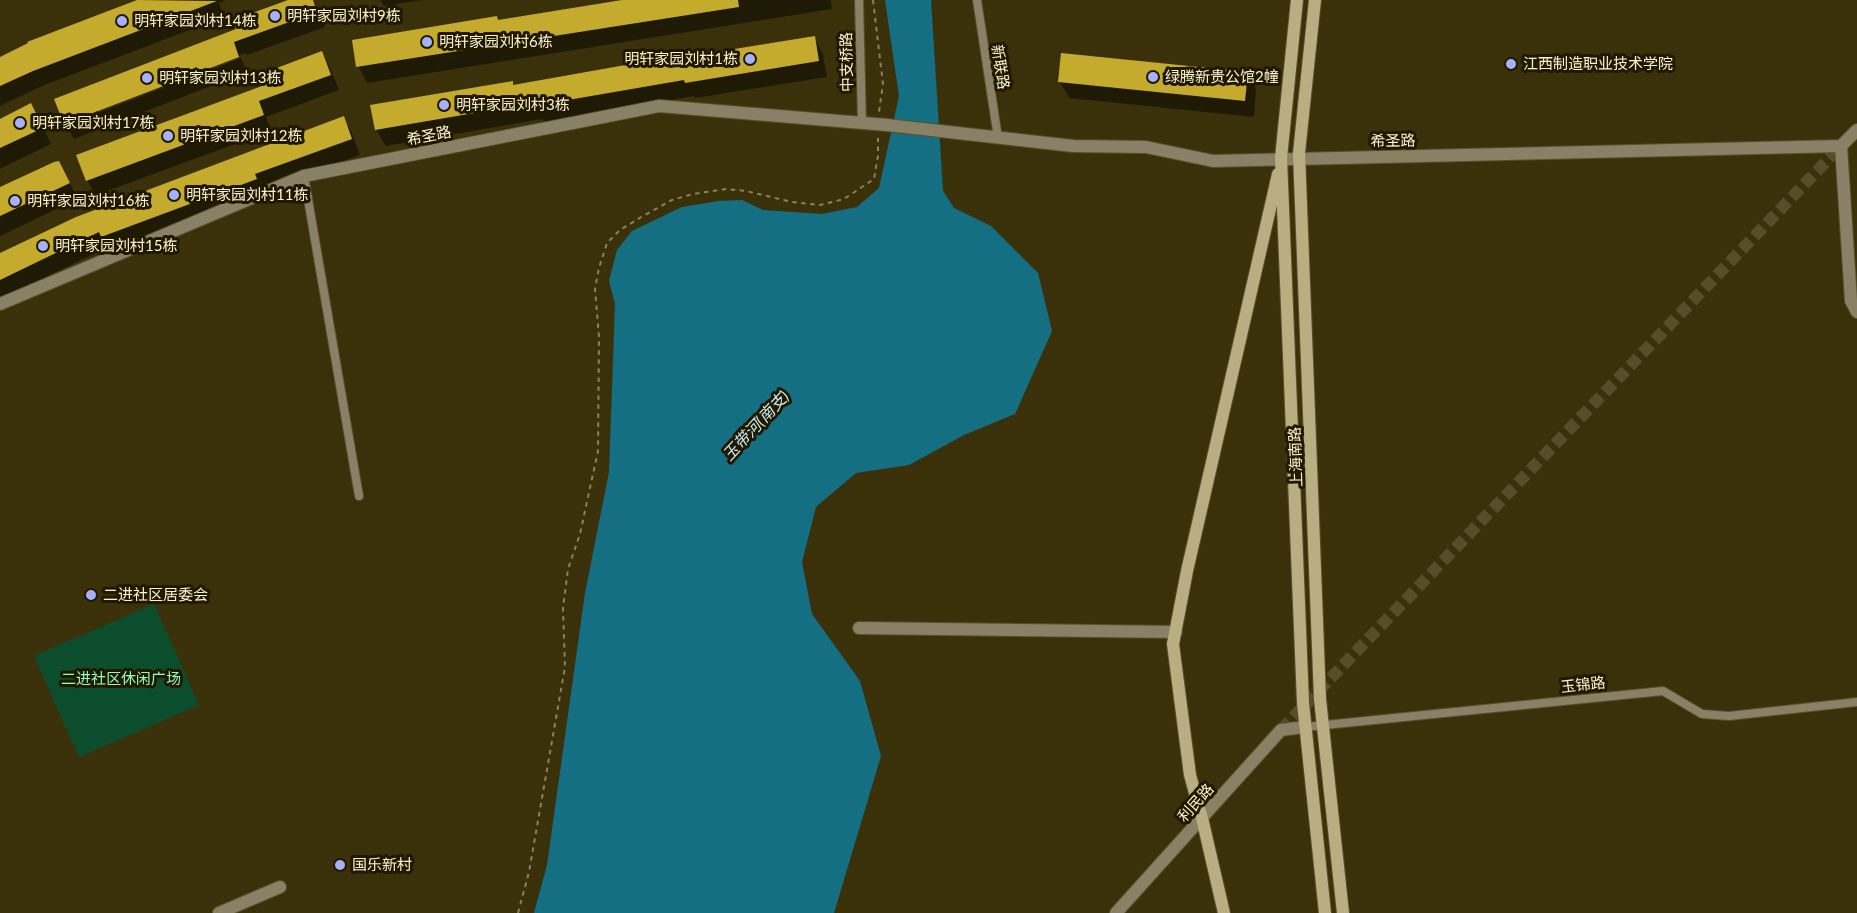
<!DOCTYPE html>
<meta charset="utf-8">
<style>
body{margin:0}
canvas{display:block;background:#3a310b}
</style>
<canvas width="1857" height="913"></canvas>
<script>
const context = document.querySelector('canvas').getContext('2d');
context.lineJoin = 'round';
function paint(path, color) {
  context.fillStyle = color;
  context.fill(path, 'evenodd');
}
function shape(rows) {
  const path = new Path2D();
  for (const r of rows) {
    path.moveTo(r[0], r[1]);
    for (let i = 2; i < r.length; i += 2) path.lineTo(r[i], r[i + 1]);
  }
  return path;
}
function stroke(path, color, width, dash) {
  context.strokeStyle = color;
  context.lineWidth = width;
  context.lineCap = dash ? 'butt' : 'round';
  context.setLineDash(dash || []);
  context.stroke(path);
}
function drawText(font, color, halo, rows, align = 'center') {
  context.font = font + ' Lato,"Noto Sans SC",sans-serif';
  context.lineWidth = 6;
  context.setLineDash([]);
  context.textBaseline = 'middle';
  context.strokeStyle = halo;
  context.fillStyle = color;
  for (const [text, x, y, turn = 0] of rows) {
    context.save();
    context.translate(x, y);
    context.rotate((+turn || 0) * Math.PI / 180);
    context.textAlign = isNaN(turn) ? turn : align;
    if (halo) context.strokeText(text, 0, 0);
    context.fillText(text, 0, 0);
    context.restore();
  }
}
paint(shape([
 [154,604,199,705,79,757,34,656]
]), '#0c4d2e');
paint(shape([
 [885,0,931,0,943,191,954,208,991,226,1038,273,1052,331,1015,414,964,435,909,465,856,473,816,507,802,562,812,614,860,681,881,756,834,913,534,913,547,865,585,593,609,472,615,304,609,281,617,250,632,231,682,207,719,201,742,200,763,210,822,214,857,207,879,188,899,96]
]), '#146f83');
paint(shape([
 [142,0,226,0,219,3,224,17,42,86,0,106,0,59,29,42],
 [293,0,313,0,325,27,247,55,246,53,65,122],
 [380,0,423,0,384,6],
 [634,0,831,0,832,9,367,83,358,66,498,21],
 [814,38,823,54,827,77,695,98,694,96,544,122,542,119,386,146,376,130,512,82,514,86],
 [322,53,330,68,339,90,266,117,271,131,96,195,87,180,264,87],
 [241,58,247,72,74,139,66,125],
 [1247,73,1256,89,1254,117,1069,98,1060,82],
 [343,117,352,133,360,155,263,190,111,252,108,247,0,299,0,255],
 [0,120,40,121,51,144,0,169],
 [68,179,78,199,0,236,0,189]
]), '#0007');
paint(shape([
 [137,0,217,1,33,71,0,86,0,57,28,43,27,42],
 [288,0,313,0,317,12,234,42,239,57,64,124,54,99,236,29,233,20],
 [622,0,738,0,739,7,356,67,352,40,497,16,498,20],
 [815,36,819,61,685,83,684,80,533,106,533,103,375,130,370,105,513,81,513,85,665,58,666,60],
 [322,51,331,75,259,101,264,115,86,181,76,155,262,86,258,75],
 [1061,53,1248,72,1245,101,1058,82],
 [31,103,43,128,0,148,0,119],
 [344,116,352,139,255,174,257,179,101,237,99,232,0,280,0,253,76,217],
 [59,161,70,183,0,216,0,187,54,162]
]), '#c5ab2d');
stroke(shape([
 [1281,730,1841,146]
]), '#574e29', 12, [12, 6]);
const lane = shape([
 [859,0,862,124],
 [977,0,998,138],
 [304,176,359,496],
 [1305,727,1663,691,1702,714,1729,716,1857,702]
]);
const street = shape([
 [1841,146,1851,301,1857,312],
 [1841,146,1857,130],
 [0,304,304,176,659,106,887,125,1073,146,1146,147,1213,161,1841,146],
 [859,628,1176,632],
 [219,913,280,887],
 [1116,913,1281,730,1305,727]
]);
const secondary = shape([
 [1297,0,1281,158,1303,703,1325,913],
 [1315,0,1299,153,1320,699,1343,913],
 [1224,913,1202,818,1190,775,1173,644,1187,571,1278,174]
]);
stroke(lane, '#59502b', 10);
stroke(street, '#59502b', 14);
stroke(secondary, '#59502b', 14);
stroke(shape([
 [873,0,883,84,879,112],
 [518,913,529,872,565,667,563,608,568,569,580,534,598,451,599,337,595,289,599,268,607,243,620,230,643,216,672,200,693,194,726,189,746,191,792,202,820,205,844,199,874,179,878,156,878,138]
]), '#8a815d', 2, [4.5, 4.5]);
stroke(lane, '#888165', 8);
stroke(street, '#888165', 12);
stroke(secondary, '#b9ae81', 12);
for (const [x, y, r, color] of [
 [275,16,6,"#a6b1fc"],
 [122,21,6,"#a6b1fc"],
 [427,42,6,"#a6b1fc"],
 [750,59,6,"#a6b1fc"],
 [1511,64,6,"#a6b1fc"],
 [1153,77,6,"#a6b1fc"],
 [147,78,6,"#a6b1fc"],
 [444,105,6,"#a6b1fc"],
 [20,123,6,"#a6b1fc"],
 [168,136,6,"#a6b1fc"],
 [174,195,6,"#a6b1fc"],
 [15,201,6,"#a6b1fc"],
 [43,246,6,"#a6b1fc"],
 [91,595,6,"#a6b1fc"],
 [340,865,6,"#a6b1fc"]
]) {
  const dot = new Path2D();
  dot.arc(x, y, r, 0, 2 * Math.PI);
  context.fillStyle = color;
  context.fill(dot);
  stroke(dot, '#201900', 2);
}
drawText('15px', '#fbf3d0', '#201900', [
 ["明轩家园刘村9栋",287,16],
 ["明轩家园刘村14栋",134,21],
 ["明轩家园刘村6栋",439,42],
 ["明轩家园刘村1栋",738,59,"right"],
 ["江西制造职业技术学院",1523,64],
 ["绿腾新贵公馆2幢",1165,77],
 ["明轩家园刘村13栋",159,78],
 ["明轩家园刘村3栋",456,105],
 ["明轩家园刘村17栋",32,123],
 ["明轩家园刘村12栋",180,136],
 ["明轩家园刘村11栋",186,195],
 ["明轩家园刘村16栋",27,201],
 ["明轩家园刘村15栋",55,246],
 ["二进社区居委会",103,595],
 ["国乐新村",352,865]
], 'left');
drawText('15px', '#fbf3d0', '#201900', [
 ["中支桥路",847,62,-91],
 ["新联路",1000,67,81],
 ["希圣路",429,136,-11],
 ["希圣路",1393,141,-1],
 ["上海南路",1296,457,-92],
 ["玉锦路",1583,685,-6],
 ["利民路",1196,803,-48]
]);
drawText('15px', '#8efdbd', '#201900', [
 ["二进社区休闲广场",121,679]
]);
drawText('italic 16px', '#ccebf3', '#201900', [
 ["玉带河(南支)",756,426,-47]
]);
</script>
